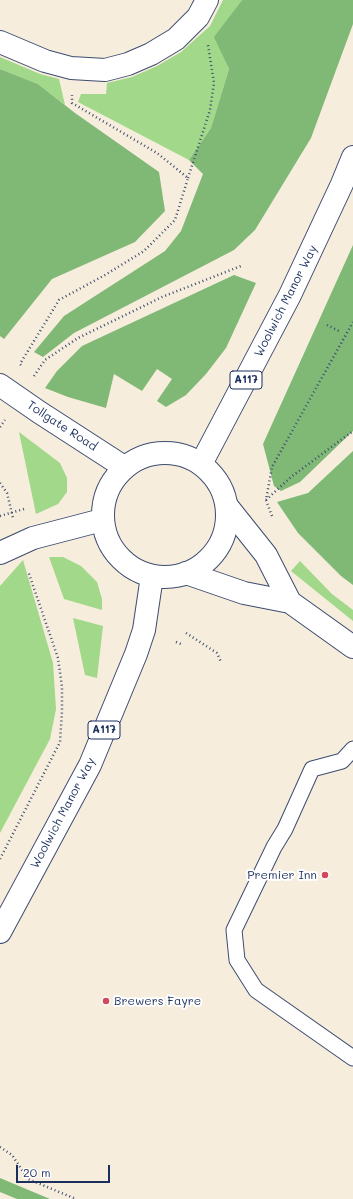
<!DOCTYPE html>
<style>
body{margin:0}
#map{position:relative;width:353px;height:1199px;overflow:hidden;background:#f6eddc;font-family:Mali,sans-serif}
canvas{display:block}
.scale{position:absolute;left:16px;top:1165px;width:94px;height:18px;box-sizing:border-box;border:2px solid #1b2f5e;border-top:0;padding-left:5px;font-size:12px;line-height:14px;white-space:nowrap;color:#1b2f5e;-webkit-text-stroke:3px #fff;paint-order:stroke}
</style>
<div id="map">
<canvas width="353" height="1199"></canvas>
<div class="scale">20 m</div>
</div>
<script>
const context = document.querySelector('canvas').getContext('2d');
context.lineJoin = 'round';
function paint(path, color) {
  context.fillStyle = color;
  context.fill(path, 'evenodd');
}
function shape(rows) {
  const path = new Path2D();
  for (const r of rows) {
    if (r.length === 3) {
      path.moveTo(r[0] + r[2], r[1]);
      path.arc(r[0], r[1], r[2], 0, 2 * Math.PI);
      continue;
    }
    path.moveTo(r[0], r[1]);
    for (let i = 2; i < r.length; i += 2) path.lineTo(r[i], r[i + 1]);
  }
  return path;
}
function stroke(path, color, width, dash) {
  context.strokeStyle = color;
  context.lineWidth = width;
  context.lineCap = dash ? 'butt' : 'round';
  context.setLineDash(dash || []);
  context.stroke(path);
}
function drawText(font, color, halo, rows, align = 'center') {
  context.font = font + ' Mali,sans-serif';
  context.lineWidth = 4;
  context.setLineDash([]);
  context.textBaseline = 'middle';
  context.strokeStyle = halo;
  context.fillStyle = color;
  for (const [text, x, y, turn = 0] of rows) {
    context.save();
    context.translate(x, y);
    context.rotate((+turn || 0) * Math.PI / 180);
    context.textAlign = isNaN(turn) ? turn : align;
    if (halo) context.strokeText(text, 0, 0);
    context.fillText(text, 0, 0);
    context.restore();
  }
}
paint(shape([
 [223,0,242,0,215,37,229,69,211,128,189,160,78,102,81,94,106,94,107,83,132,77,157,66,181,52,210,26],
 [0,57,40,74,59,79,65,105,38,84,0,69],
 [19,432,60,463,67,478,67,492,58,504,36,514],
 [49,557,63,557,81,566,97,582,102,599,102,610,64,599],
 [23,560,53,663,56,709,50,739,0,833,0,586],
 [300,561,332,594,353,610,353,621,291,571],
 [73,618,103,626,97,678,85,675]
]), '#a1d88a');
paint(shape([
 [242,0,353,0,353,24,311,138,255,230,234,250,74,333,43,357,34,352,64,316,165,251,181,231,203,174,189,160,211,128,229,69,214,37],
 [0,69,38,84,75,113,159,172,165,211,135,242,52,279,4,339,0,336],
 [353,245,353,431,300,482,281,491,274,486,263,444],
 [234,275,256,283,226,348,206,374,186,395,166,407,157,401,172,379,157,369,142,391,114,374,106,408,68,397,45,388,57,371,82,346],
 [353,451,353,585,341,576,298,533,277,502,308,493],
 [0,1178,50,1199,17,1199,0,1192]
]), '#80b876');
const lane = shape([
 [353,749,342,761,312,769,285,829,274,847,234,930,237,960,256,990,353,1058]
]);
const street = shape([
 [0,42,45,61,71,68,105,70,128,64,151,54,176,39,198,17,207,0],
 [227,506,266,555,290,602],
 [0,553,33,538,102,520],
 [186,573,244,593,290,602,353,647]
]);
const secondary = shape([
 [0,385,39,412,124,467]
]);
const primary = shape([
 [165,515,62],
 [201,464,290,295,342,184,353,157],
 [0,932,90,765,136,654,144,630,152,576]
]);
stroke(lane, '#3c4c71', 17);
stroke(street, '#3c4c71', 24);
stroke(secondary, '#3c4c71', 24);
stroke(primary, '#3c4c71', 24);
stroke(shape([
 [188,178,210,110,214,83,208,45],
 [327,325,341,332],
 [21,365,20,364,59,300,105,275,144,251,175,220,188,178,157,153,72,103,72,95],
 [34,376,45,360,78,338,162,297,241,266],
 [0,427,5,420],
 [0,483,7,493,13,518],
 [266,500,291,477,353,431],
 [0,516,24,509],
 [272,516,266,500,272,467,353,322],
 [186,633,217,653,221,662],
 [176,642,181,644],
 [0,859,60,742,62,711,62,687,58,658,28,571],
 [0,1147,12,1155,28,1179,76,1199]
]), '#3c4c71', 2.5, [1, 3]);
stroke(lane, '#fff', 15);
stroke(street, '#fff', 22);
stroke(secondary, '#fff', 22);
stroke(primary, '#fff', 22);
for (const [x, y, r, color] of [
 [325,875,4,"#d1495b"],
 [106,1001,4,"#d1495b"]
]) {
  const dot = new Path2D();
  dot.arc(x, y, r, 0, 2 * Math.PI);
  context.fillStyle = color;
  context.fill(dot);
  stroke(dot, '#fff', 1.5);
}
for (const [x, y, w] of [
 [246,380,32],
 [104,730,32]
]) {
  const box = new Path2D();
  box.roundRect(x - w / 2, y - 9, w, 18, 3);
  context.fillStyle = '#fff';
  context.fill(box);
  stroke(box, '#1b2f5e', 1);
}
drawText('bold 11px', '#1b2f5e', null, [
 ["A117",246,380],
 ["A117",104,730]
]);
drawText('12px', '#1b2f5e', '#fff', [
 ["Woolwich Manor Way",286,301,-63],
 ["Tollgate Road",62,426,33],
 ["Woolwich Manor Way",63,813,-62]
]);
drawText('12px', '#1b2f5e', '#fff', [
 ["Premier Inn",317,875],
 ["Brewers Fayre",114,1001,"left"]
], 'right');
</script>
